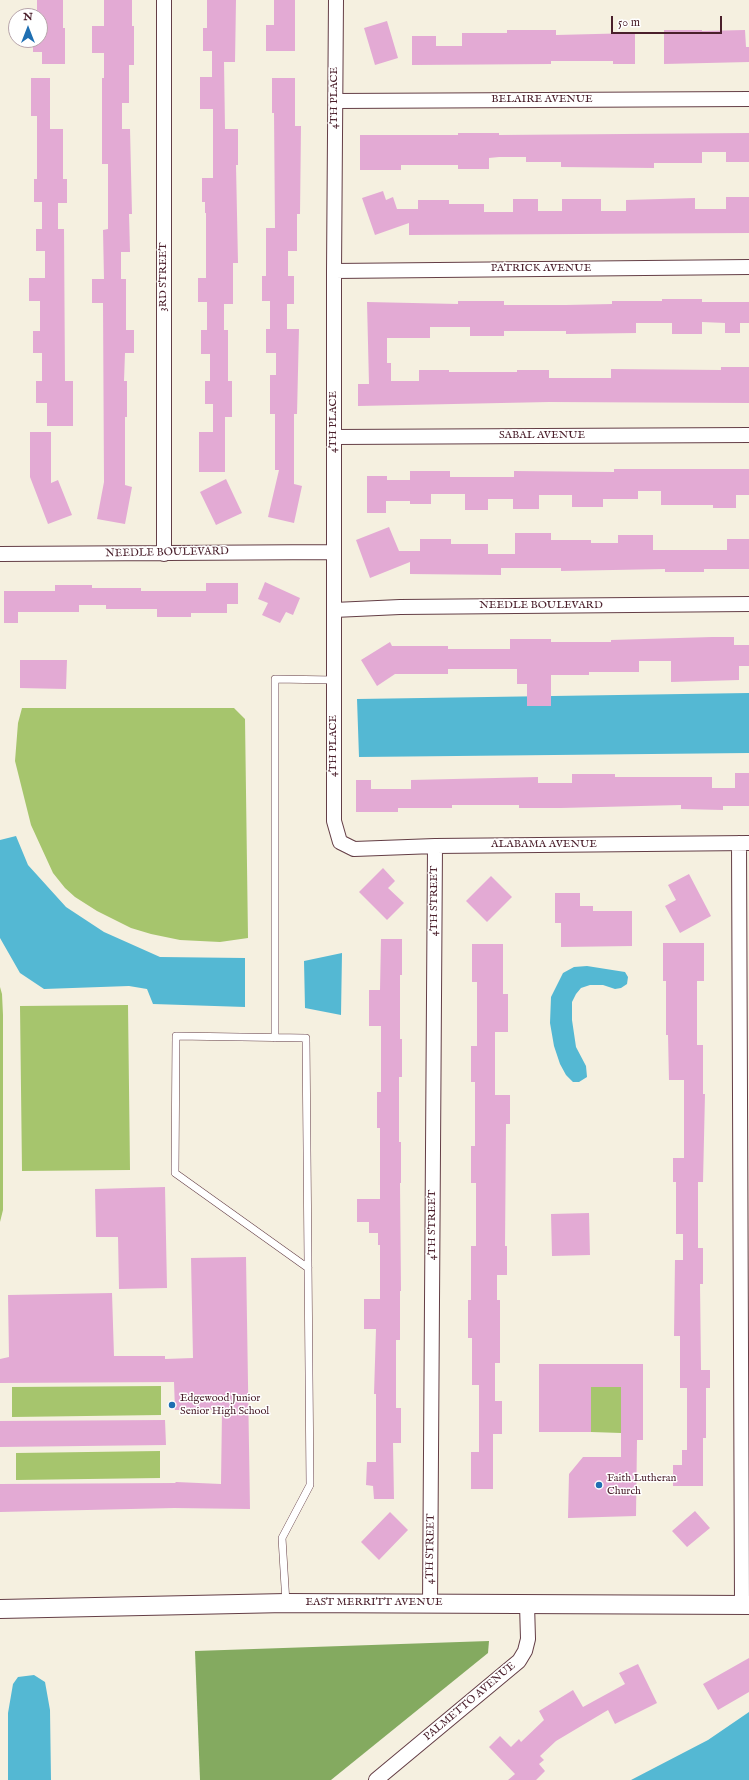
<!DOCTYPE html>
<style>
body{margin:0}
#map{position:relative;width:749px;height:1780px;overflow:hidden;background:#f5f0e0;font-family:"IM FELL English",serif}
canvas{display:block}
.north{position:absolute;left:8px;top:8px;width:40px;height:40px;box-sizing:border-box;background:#fff;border:1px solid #b7a5aa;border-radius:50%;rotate:0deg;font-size:11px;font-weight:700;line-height:16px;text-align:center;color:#4a1f2b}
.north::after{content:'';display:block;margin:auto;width:14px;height:18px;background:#1f6fb2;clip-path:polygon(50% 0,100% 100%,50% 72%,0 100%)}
.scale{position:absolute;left:611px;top:16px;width:111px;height:18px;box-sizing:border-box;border:2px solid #4a1f2b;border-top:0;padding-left:5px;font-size:12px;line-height:14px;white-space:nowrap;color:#4a1f2b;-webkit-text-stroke:3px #fff;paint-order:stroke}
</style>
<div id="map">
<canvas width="749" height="1780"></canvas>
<div class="north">N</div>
<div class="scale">50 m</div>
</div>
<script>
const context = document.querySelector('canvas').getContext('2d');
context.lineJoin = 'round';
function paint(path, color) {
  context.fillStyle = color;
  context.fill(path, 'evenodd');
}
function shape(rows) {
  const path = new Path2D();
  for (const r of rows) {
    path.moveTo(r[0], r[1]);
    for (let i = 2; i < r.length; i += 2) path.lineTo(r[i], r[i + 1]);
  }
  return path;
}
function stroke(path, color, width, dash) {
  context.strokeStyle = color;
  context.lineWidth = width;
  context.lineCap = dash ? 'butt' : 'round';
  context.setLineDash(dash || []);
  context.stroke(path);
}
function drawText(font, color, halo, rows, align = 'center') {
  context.font = font + ' "IM FELL English",serif';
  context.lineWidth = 3;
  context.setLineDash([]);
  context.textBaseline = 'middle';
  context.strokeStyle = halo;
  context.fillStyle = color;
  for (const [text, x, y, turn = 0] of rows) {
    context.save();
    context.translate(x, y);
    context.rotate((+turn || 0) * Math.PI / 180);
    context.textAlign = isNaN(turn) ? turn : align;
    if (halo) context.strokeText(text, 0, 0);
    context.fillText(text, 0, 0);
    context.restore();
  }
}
paint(shape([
 [22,708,234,708,245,719,248,938,220,942,180,940,151,934,131,928,97,911,75,897,65,888,53,873,31,825,15,761,18,723],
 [0,987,2,994,3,1015,3,1210,0,1222],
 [128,1005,130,1170,22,1171,20,1006],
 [161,1386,161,1415,12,1417,12,1387],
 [591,1387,621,1387,621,1433,591,1432],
 [160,1451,160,1478,16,1480,16,1453]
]), '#a6c56d');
paint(shape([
 [489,1641,488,1653,331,1780,200,1780,195,1651]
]), '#84aa60');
paint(shape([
 [749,693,749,753,359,757,357,699],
 [16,836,28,865,66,907,104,932,160,957,245,958,245,1007,153,1004,147,989,129,986,44,989,20,973,0,938,0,840],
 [342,953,341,1015,305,1008,304,961],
 [587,966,625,972,628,977,627,984,621,988,615,989,603,985,590,985,581,988,576,994,572,1002,572,1020,576,1047,586,1066,587,1077,579,1082,573,1082,566,1075,560,1064,554,1046,550,1023,551,997,563,973,574,967],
 [34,1675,45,1682,50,1710,51,1780,8,1780,8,1713,13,1684,18,1677],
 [749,1712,749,1780,631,1780,708,1740]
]), '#54b8d3');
paint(shape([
 [37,0,63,0,63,28,65,28,65,64,42,64,42,52,33,52,33,40,40,40,40,14,37,14],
 [104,0,132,0,132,26,134,26,134,65,129,65,129,103,122,103,122,129,130,129,132,214,129,214,130,252,121,252,121,279,126,279,126,330,134,330,134,353,125,353,124,381,127,381,127,417,125,417,125,485,132,487,125,524,97,519,104,482,103,303,92,303,92,279,104,279,103,230,108,229,108,164,102,164,102,78,104,78,104,53,92,53,92,26,104,26],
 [207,0,236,0,235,62,224,62,225,129,238,129,238,165,236,165,238,263,233,263,233,304,224,304,224,330,228,330,228,381,232,381,232,417,225,417,225,472,199,472,199,432,213,432,213,404,205,404,205,381,210,381,210,354,201,354,201,330,207,330,207,302,198,302,198,278,206,278,206,213,205,213,205,202,202,202,202,178,213,178,213,109,200,109,200,77,212,77,212,51,203,51,203,28,207,28],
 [274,0,295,0,295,51,266,51,266,25,274,25],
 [387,21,398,58,375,65,364,28],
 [507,30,556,30,556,35,635,33,635,64,613,64,613,61,551,61,551,64,412,65,412,36,436,36,436,46,462,46,462,33,507,33],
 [664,30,702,30,702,31,745,30,746,47,749,47,749,62,664,64],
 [31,78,50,78,50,129,63,129,63,179,67,179,67,203,58,203,58,229,64,229,65,381,73,381,73,426,47,426,47,403,36,403,36,381,42,381,42,353,33,353,33,331,40,331,40,301,29,301,29,278,45,278,45,251,36,251,36,229,42,229,42,202,34,202,34,179,37,179,37,116,31,116],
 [272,78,295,78,295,126,301,126,300,214,297,214,297,251,288,251,288,276,294,276,294,304,287,304,287,329,299,329,297,414,294,414,294,484,302,486,294,523,268,517,279,470,275,470,275,414,270,414,270,375,276,375,276,353,266,353,266,329,270,329,270,301,262,301,262,276,266,276,266,228,275,228,274,113,272,113],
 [458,133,499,133,499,135,749,133,749,162,726,162,726,152,702,152,702,163,654,163,654,168,561,167,561,162,526,162,526,157,499,157,489,158,489,169,458,169,458,165,401,165,401,170,360,170,360,135,458,135],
 [383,191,386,200,393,197,397,209,418,209,418,200,449,200,449,204,484,204,484,212,513,212,513,199,538,199,538,211,562,211,562,199,601,199,601,211,626,211,626,200,695,198,695,209,726,209,726,197,749,197,749,233,409,235,409,223,375,235,362,198],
 [662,299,702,299,702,302,749,302,749,323,740,323,740,333,725,333,725,323,702,322,702,334,672,334,672,323,636,323,636,333,566,334,566,331,504,331,504,336,470,336,470,327,430,327,430,338,387,338,387,363,391,363,391,381,419,381,419,370,449,370,449,372,517,372,517,370,549,370,549,378,611,378,611,369,721,370,721,367,749,367,749,403,549,402,358,406,358,384,369,384,367,302,458,304,458,301,504,301,504,305,566,305,612,304,612,301,662,301],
 [30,432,51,432,51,483,58,480,72,515,48,524,30,477],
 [614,469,749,469,749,495,736,495,736,508,713,508,713,505,661,505,661,491,638,491,638,499,603,499,603,507,572,507,572,495,539,495,539,509,513,509,513,499,488,499,488,510,465,510,465,494,431,494,431,504,410,504,410,501,386,501,386,513,367,513,367,476,387,476,387,480,410,480,410,471,450,471,450,477,514,477,514,471,614,472],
 [226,479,242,513,216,525,200,492],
 [389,527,399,551,420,551,420,539,451,539,451,544,488,544,488,554,515,554,515,533,551,533,551,540,591,540,591,543,618,543,618,535,653,535,653,550,727,550,727,539,749,539,749,569,704,569,704,572,665,572,665,569,561,571,561,568,501,568,501,575,410,574,410,562,370,578,356,540],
 [265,582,300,598,293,615,286,612,280,623,262,615,268,603,258,599],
 [206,583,238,583,238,604,227,604,227,613,191,613,191,617,157,617,157,609,106,609,106,605,79,605,79,612,18,612,18,623,4,623,4,591,55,591,55,585,92,585,92,588,141,588,141,591,206,591],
 [712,637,734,637,734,645,749,645,749,666,739,666,739,680,671,682,671,661,639,661,639,672,589,672,589,675,551,675,551,706,527,706,527,684,517,684,517,669,448,669,448,674,395,674,377,686,361,660,390,642,392,646,448,646,448,649,510,649,510,639,551,639,551,642,611,642,611,640],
 [20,660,67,660,66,689,20,688],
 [735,773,749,773,749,806,723,806,723,810,681,809,681,805,561,808,519,808,519,805,452,805,452,808,398,808,398,812,356,812,356,780,371,780,371,789,411,789,411,780,538,777,538,783,572,783,572,774,615,774,615,777,712,777,712,788,735,788],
 [383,868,395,881,388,888,404,903,387,920,359,892],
 [689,874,711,916,680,933,665,906,676,900,668,885],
 [491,876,512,897,487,922,466,901],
 [555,893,580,893,580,906,593,906,593,911,632,911,632,946,561,947,561,923,555,923],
 [381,939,402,939,402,975,400,975,400,1039,402,1039,402,1077,399,1077,399,1142,401,1142,401,1183,400,1183,401,1291,400,1291,400,1340,396,1340,396,1408,401,1408,401,1443,393,1443,394,1499,374,1499,373,1486,366,1485,367,1462,376,1462,376,1394,374,1394,376,1329,364,1329,364,1299,380,1299,380,1245,378,1245,378,1233,369,1233,369,1222,357,1222,357,1199,380,1199,380,1128,377,1128,377,1092,381,1092,381,1026,369,1026,369,990,380,990],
 [663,943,704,943,704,981,697,981,697,1045,703,1045,703,1094,705,1094,703,1182,698,1182,698,1248,703,1248,703,1284,700,1284,701,1370,710,1370,710,1388,706,1388,706,1438,703,1438,703,1486,673,1486,673,1465,682,1465,682,1450,687,1450,687,1388,680,1388,680,1336,674,1336,675,1260,683,1260,683,1234,676,1234,676,1182,673,1182,673,1158,684,1158,684,1080,669,1080,668,1035,666,1035,666,981,663,981],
 [472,944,503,944,503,994,508,994,508,1032,495,1032,495,1095,510,1095,510,1124,506,1124,505,1246,507,1246,507,1275,497,1275,497,1300,500,1300,500,1363,495,1363,495,1401,502,1401,502,1434,493,1434,493,1489,471,1489,471,1452,479,1452,479,1385,472,1385,472,1338,468,1338,468,1300,471,1300,471,1246,476,1246,476,1183,471,1183,471,1146,475,1146,475,1082,471,1082,471,1046,477,1046,477,982,472,982],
 [165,1187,167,1288,119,1289,118,1237,96,1237,95,1189],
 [589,1213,590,1255,552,1256,551,1214],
 [246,1257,250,1509,174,1508,0,1512,0,1484,175,1483,176,1482,221,1484,222,1410,175,1410,174,1382,0,1383,0,1359,9,1357,8,1295,112,1293,114,1356,165,1356,165,1359,193,1358,191,1258],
 [539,1364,643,1364,643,1440,637,1440,636,1516,568,1518,569,1474,583,1457,621,1457,621,1387,591,1387,591,1432,539,1432],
 [165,1420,166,1445,0,1447,0,1421],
 [695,1511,710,1528,687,1547,672,1531],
 [390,1512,408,1530,379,1560,361,1542],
 [749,1658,749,1692,718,1710,703,1684],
 [638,1664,657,1703,615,1724,608,1710,556,1741,540,1756,544,1760,539,1764,545,1771,536,1780,508,1780,515,1774,489,1747,500,1736,511,1747,519,1739,521,1742,544,1720,539,1711,573,1690,583,1707,625,1684,619,1673]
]), '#e3aad4');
const service = shape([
 [275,1038,275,679,334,680],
 [286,1603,282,1538,310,1485,306,1038,176,1036,175,1173,308,1268]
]);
const minor = shape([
 [164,0,164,554],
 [336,0,334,271,334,821,340,842,354,849,435,846,749,843],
 [336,101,749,99],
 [334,271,749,267],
 [335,437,749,435],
 [0,554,334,552],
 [334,610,400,607,749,604],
 [739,843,742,1605],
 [430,1604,435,846],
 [376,1780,519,1661,525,1651,528,1639,527,1604]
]);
const tertiary = shape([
 [0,1609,286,1603,749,1605]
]);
stroke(service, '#643e46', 8);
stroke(minor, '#643e46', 16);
stroke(tertiary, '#643e46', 20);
stroke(service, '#fff', 7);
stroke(minor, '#fff', 14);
stroke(tertiary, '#fff', 18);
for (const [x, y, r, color] of [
 [172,1405,4,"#1f6fb2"],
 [599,1485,4,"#1f6fb2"]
]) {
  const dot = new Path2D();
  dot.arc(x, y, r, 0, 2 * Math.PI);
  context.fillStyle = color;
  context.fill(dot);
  stroke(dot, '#fff', 1.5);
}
drawText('11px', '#4a1f2b', '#fff', [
 ["4TH PLACE",335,98,-90],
 ["BELAIRE AVENUE",542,100],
 ["PATRICK AVENUE",541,269],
 ["3RD STREET",164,277,-90],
 ["4TH PLACE",334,422,-90],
 ["SABAL AVENUE",542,436],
 ["NEEDLE BOULEVARD",167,553,-1],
 ["NEEDLE BOULEVARD",541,606],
 ["4TH PLACE",334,746,-90],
 ["ALABAMA AVENUE",544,845],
 ["4TH STREET",435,901,-90],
 ["4TH STREET",433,1225,-90],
 ["4TH STREET",431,1549,-89],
 ["EAST MERRITT AVENUE",374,1603],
 ["PALMETTO AVENUE",470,1702,-40]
]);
drawText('11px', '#4a1f2b', '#fff', [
 ["Edgewood Junior",180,1399],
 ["Senior High School",180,1412],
 ["Faith Lutheran",607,1479],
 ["Church",607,1492]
], 'left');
</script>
